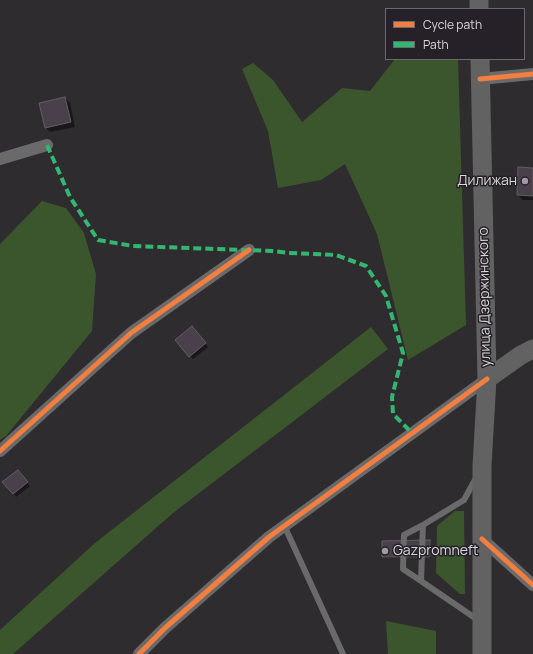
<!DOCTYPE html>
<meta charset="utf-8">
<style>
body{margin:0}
#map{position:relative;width:533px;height:654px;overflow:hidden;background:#2f2c30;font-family:Manrope,sans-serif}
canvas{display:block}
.legend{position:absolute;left:385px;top:8px;width:140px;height:52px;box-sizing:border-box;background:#262028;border:1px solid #6e6970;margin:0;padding:5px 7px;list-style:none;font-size:12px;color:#dbd7dc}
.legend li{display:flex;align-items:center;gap:8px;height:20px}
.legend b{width:20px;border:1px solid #6e6970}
</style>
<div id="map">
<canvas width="533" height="654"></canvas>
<ul class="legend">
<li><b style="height:5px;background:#f27e40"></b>Cycle path</li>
<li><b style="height:5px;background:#33b770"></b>Path</li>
</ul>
</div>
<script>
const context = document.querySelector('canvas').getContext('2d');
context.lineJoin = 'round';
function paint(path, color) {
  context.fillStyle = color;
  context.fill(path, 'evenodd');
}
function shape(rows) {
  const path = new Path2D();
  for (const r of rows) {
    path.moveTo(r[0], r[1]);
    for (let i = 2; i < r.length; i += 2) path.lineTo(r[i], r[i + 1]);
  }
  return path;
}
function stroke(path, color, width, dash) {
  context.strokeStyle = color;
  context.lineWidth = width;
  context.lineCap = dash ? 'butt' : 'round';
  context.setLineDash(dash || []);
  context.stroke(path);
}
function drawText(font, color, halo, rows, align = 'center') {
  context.font = font + ' Manrope,sans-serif';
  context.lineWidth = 3;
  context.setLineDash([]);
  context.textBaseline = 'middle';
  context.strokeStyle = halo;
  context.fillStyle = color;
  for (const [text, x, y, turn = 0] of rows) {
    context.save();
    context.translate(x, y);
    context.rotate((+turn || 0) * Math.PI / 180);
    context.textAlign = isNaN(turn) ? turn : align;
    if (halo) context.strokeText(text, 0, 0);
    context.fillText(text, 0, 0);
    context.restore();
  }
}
paint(shape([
 [395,59,458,59,466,325,408,360,377,234,345,164,321,180,278,188,268,131,242,69,253,63,273,80,302,122,342,88,370,91],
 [42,201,66,208,84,233,96,274,92,331,6,436,0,440,0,244],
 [371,327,388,349,173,513,13,654,0,654,0,630,95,543],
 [455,511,464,511,465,594,460,594,436,573,437,526],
 [386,621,436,631,436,654,388,654]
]), '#3b562c');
paint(shape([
 [65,98,70,103,75,127,50,132,46,128],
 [533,169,533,200,523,200,518,195],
 [195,331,208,347,193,359,190,356],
 [21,474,30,486,16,497,4,482],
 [429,541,431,543,431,558,385,558,383,557]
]), '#0007');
const building = shape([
 [65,97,71,122,45,128,39,103,65,97],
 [518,167,533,168,533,196,517,195,518,167],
 [192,326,206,343,189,357,175,340,192,326],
 [18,470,28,482,13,494,2,482,18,470],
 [430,540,430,557,382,557,382,541,430,540]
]);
paint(building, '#49404b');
stroke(building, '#615f62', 1);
stroke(shape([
 [476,478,464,500,423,525,421,581,478,620],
 [284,525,343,654],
 [421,581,403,569,404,535,423,525]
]), '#6a6a6a', 6);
stroke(shape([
 [480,79,533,74],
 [0,159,47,145],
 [0,451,131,333,249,250],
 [482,539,533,585],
 [139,654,165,628,269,537,487,379]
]), '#6a6a6a', 12);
stroke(shape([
 [479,0,479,9],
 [480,59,487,379,482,466,482,654],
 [487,379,521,355,533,349]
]), '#626263', 19);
stroke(shape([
 [47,145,70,197,98,240,133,246,272,251,289,253,336,255,366,266,386,296,403,353,392,397,393,414,412,433]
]), '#33b770', 4, [8, 4]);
stroke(shape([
 [480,79,533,74],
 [0,451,131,333,249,250],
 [482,539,533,585],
 [139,654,165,628,269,537,487,379]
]), '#f27e40', 5);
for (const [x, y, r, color] of [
 [525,181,4,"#9f9ba0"],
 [385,551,4,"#9f9ba0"]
]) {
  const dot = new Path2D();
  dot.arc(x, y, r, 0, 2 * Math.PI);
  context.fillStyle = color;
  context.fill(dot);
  stroke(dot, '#262028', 1.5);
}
drawText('14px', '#dbd7dc', '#262028', [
 ["Дилижан",517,181],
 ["Gazpromneft",393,551,"left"]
], 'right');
drawText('14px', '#dbd7dc', '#262028', [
 ["улица Дзержинского",485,297,-91]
]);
</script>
